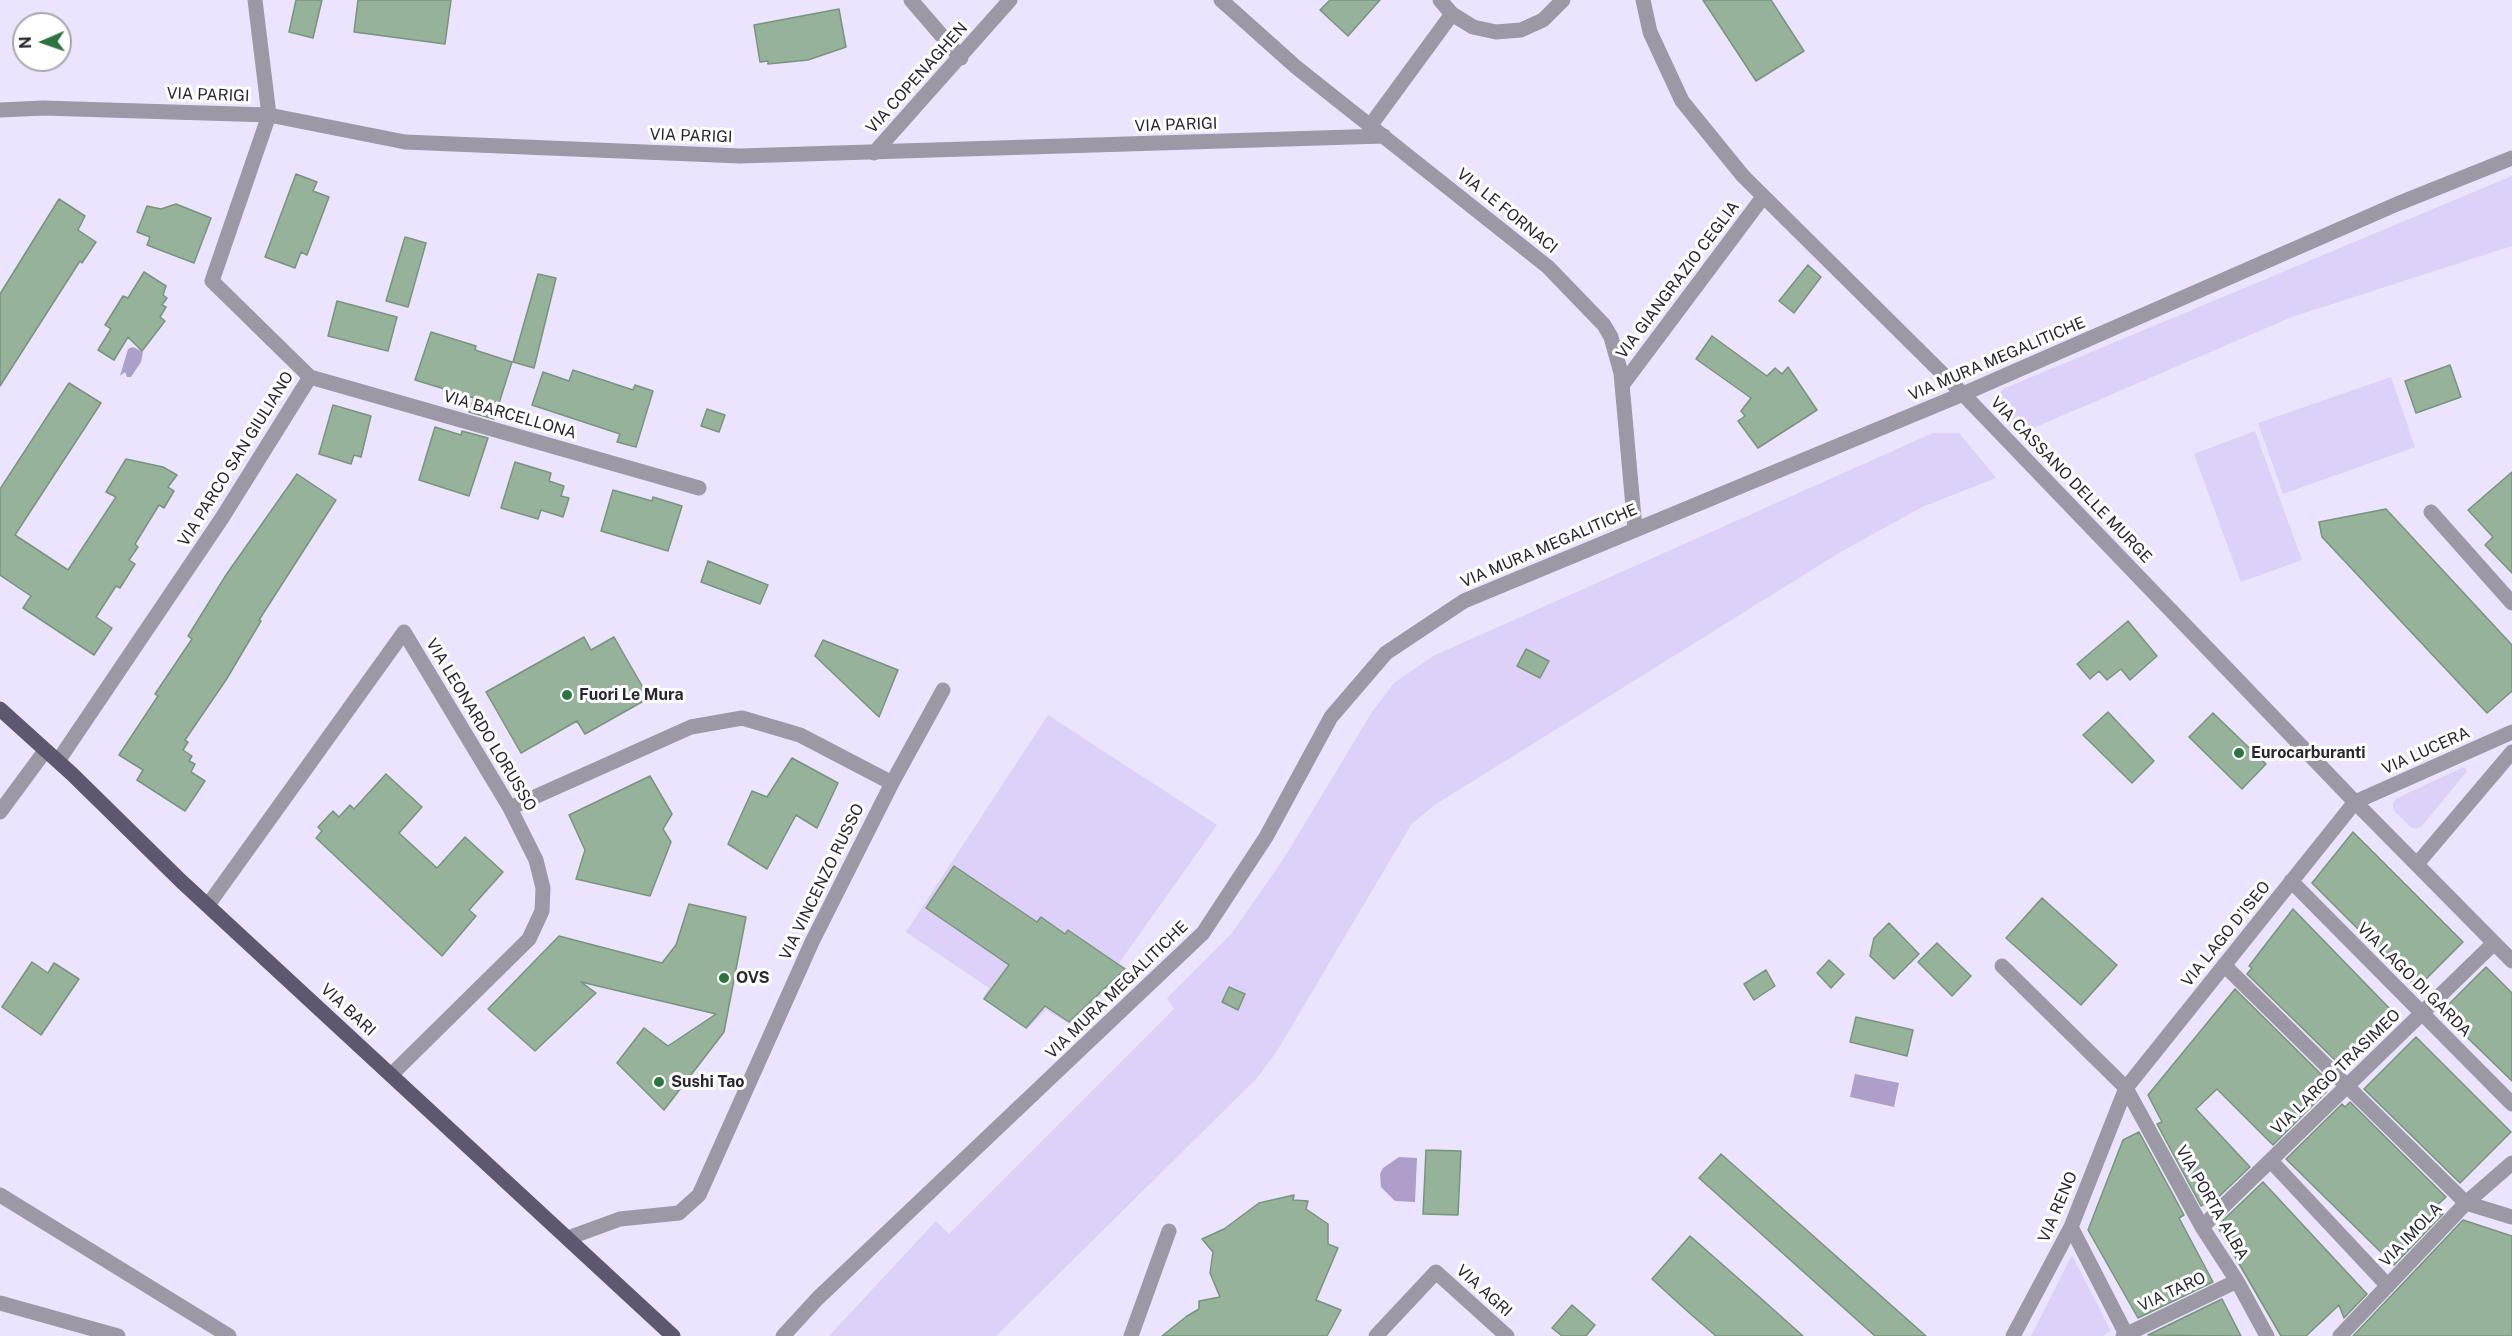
<!DOCTYPE html>
<style>
body{margin:0}
#map{position:relative;width:2512px;height:1336px;overflow:hidden;background:#ece4fe;font-family:"Public Sans",sans-serif}
canvas{display:block}
.north{position:absolute;left:12px;top:12px;width:60px;height:60px;box-sizing:border-box;background:#fff;border:2px solid #a9a7ac;border-radius:50%;rotate:268deg;font-size:16px;font-weight:700;line-height:24px;text-align:center;color:#282430}
.north::after{content:'';display:block;margin:auto;width:21px;height:27px;background:#2d7441;clip-path:polygon(50% 0,100% 100%,50% 72%,0 100%)}
</style>
<div id="map">
<canvas width="2512" height="1336"></canvas>
<div class="north">N</div>
</div>
<script>
const context = document.querySelector('canvas').getContext('2d');
context.lineJoin = 'round';
function paint(path, color) {
  context.fillStyle = color;
  context.fill(path, 'evenodd');
}
function shape(rows) {
  const path = new Path2D();
  for (const r of rows) {
    path.moveTo(r[0], r[1]);
    for (let i = 2; i < r.length; i += 2) path.lineTo(r[i], r[i + 1]);
  }
  return path;
}
function stroke(path, color, width, dash) {
  context.strokeStyle = color;
  context.lineWidth = width;
  context.lineCap = dash ? 'butt' : 'round';
  context.setLineDash(dash || []);
  context.stroke(path);
}
function drawText(font, color, halo, rows, align = 'center') {
  context.font = font + ' "Public Sans",sans-serif';
  context.lineWidth = 6;
  context.setLineDash([]);
  context.textBaseline = 'middle';
  context.strokeStyle = halo;
  context.fillStyle = color;
  for (const [text, x, y, turn = 0] of rows) {
    context.save();
    context.translate(x, y);
    context.rotate((+turn || 0) * Math.PI / 180);
    context.textAlign = isNaN(turn) ? turn : align;
    if (halo) context.strokeText(text, 0, 0);
    context.fillText(text, 0, 0);
    context.restore();
  }
}
paint(shape([
 [2512,176,2512,246,2292,317,2017,435,1997,412,1997,400,2003,389],
 [2391,377,2415,447,2283,494,2258,423],
 [2255,431,2302,560,2241,582,2194,454],
 [1933,433,1959,433,1996,478,1922,507,1839,553,1433,806,1411,825,1277,1051,1258,1077,996,1336,829,1336,936,1221,949,1234,1174,1009,1167,998,1232,933,1284,858,1372,712,1394,683,1433,656],
 [1048,715,1217,825,1119,963,1129,970,1070,1024,1046,1010,1027,1029,982,999,989,988,906,932],
 [2464,767,2467,771,2422,826,2416,829,2411,827,2393,810,2393,803,2397,798],
 [2072,1255,2111,1331,2103,1336,2031,1336]
]), '#ddd0f9');
paint(shape([
 [133,347,143,352,141,362,131,377,127,377,125,372,120,376,128,349],
 [1855,1074,1899,1083,1894,1107,1850,1097],
 [1399,1157,1417,1158,1415,1202,1395,1201,1381,1187,1380,1174,1383,1168]
]), '#ad9fca');
const building = shape([
 [296,0,322,0,313,38,289,32,296,0],
 [358,0,451,0,445,44,354,32,358,0],
 [1330,0,1380,0,1348,36,1320,10,1330,0],
 [1703,0,1771,0,1804,51,1756,81,1703,0],
 [839,9,846,47,808,60,768,64,768,61,760,62,754,25,839,9],
 [296,174,317,182,313,191,329,197,307,255,301,252,295,268,265,257,296,174],
 [59,199,85,216,78,230,96,242,82,263,80,261,0,386,0,294,59,199],
 [176,204,211,218,194,263,147,245,150,237,137,232,147,206,161,209,176,204],
 [405,237,426,243,408,307,386,301,405,237],
 [1808,265,1821,277,1794,313,1779,301,1808,265],
 [144,272,166,286,163,295,167,298,162,305,166,307,160,317,165,321,142,351,128,337,114,360,98,350,111,329,105,325,123,296,128,298,144,272],
 [538,274,556,278,534,368,513,362,538,274],
 [337,301,397,317,388,351,328,336,337,301],
 [431,332,476,346,475,350,512,362,494,419,469,412,474,398,415,380,431,332],
 [1712,336,1767,376,1775,368,1782,374,1788,367,1817,410,1758,448,1738,421,1745,416,1741,411,1751,398,1696,359,1712,336],
 [2450,365,2461,397,2416,413,2405,381,2450,365],
 [573,370,633,390,635,385,653,391,636,447,617,442,620,434,532,405,543,372,569,381,573,370],
 [69,383,101,403,15,535,68,570,116,497,106,492,126,459,163,467,177,475,168,487,174,491,164,508,159,505,135,544,138,547,129,560,135,564,120,588,116,586,96,617,112,628,94,655,23,608,31,596,0,575,0,489,69,383],
 [333,405,371,416,361,457,354,455,351,464,319,454,333,405],
 [707,409,725,415,719,432,701,426,707,409],
 [435,427,461,435,462,431,488,438,469,496,419,480,435,427],
 [515,462,551,473,549,481,564,486,561,496,569,498,563,517,541,510,538,519,501,508,515,462],
 [2512,472,2512,573,2485,545,2493,537,2468,510,2512,472],
 [297,474,336,500,259,620,261,621,226,680,185,740,188,742,183,750,192,756,189,761,195,764,191,772,205,781,185,811,137,780,143,770,119,755,158,696,155,694,192,639,188,636,226,575,297,474],
 [613,490,652,501,653,497,682,506,668,551,601,531,613,490],
 [2386,509,2512,645,2512,691,2487,713,2322,537,2319,522,2386,509],
 [708,561,768,585,760,604,701,582,708,561],
 [2128,621,2157,656,2130,680,2121,669,2107,680,2099,671,2090,679,2077,664,2128,621],
 [584,637,591,650,614,637,649,698,585,734,577,721,521,753,486,692,584,637],
 [823,640,898,670,879,717,815,656,823,640],
 [1526,649,1549,661,1540,678,1517,666,1526,649],
 [2108,712,2154,761,2132,783,2083,735,2108,712],
 [2213,713,2266,764,2242,789,2189,737,2213,713],
 [792,758,838,783,817,828,796,815,767,869,728,844,752,791,767,797,792,758],
 [386,774,422,807,399,833,437,868,465,837,503,872,469,910,476,916,442,956,316,838,322,831,318,827,333,811,339,817,350,805,354,809,386,774],
 [650,776,672,814,663,829,671,842,650,896,576,879,585,850,569,815,650,776],
 [2353,832,2463,942,2417,988,2312,883,2353,832],
 [954,866,1037,922,1041,917,1065,934,1068,930,1125,969,1069,1022,1045,1006,1026,1028,984,999,1009,965,926,908,954,866],
 [2042,898,2117,965,2081,1005,2006,938,2042,898],
 [689,904,746,917,724,1032,664,1110,617,1063,644,1028,668,1046,716,1014,581,982,596,993,535,1051,488,1009,559,936,662,963,676,945,689,904],
 [2293,909,2393,1012,2339,1064,2247,974,2252,968,2249,966,2293,909],
 [1889,923,1919,954,1894,979,1870,956,1874,938,1889,923],
 [1937,943,1971,976,1952,996,1918,962,1937,943],
 [1829,960,1844,974,1831,988,1817,973,1829,960],
 [32,962,48,973,54,963,79,979,41,1035,2,1007,32,962],
 [2486,967,2512,993,2512,1081,2441,1012,2486,967],
 [1766,970,1775,986,1754,1000,1744,984,1766,970],
 [1229,987,1245,994,1238,1010,1222,1002,1229,987],
 [2235,989,2325,1078,2320,1082,2328,1090,2273,1145,2217,1089,2196,1109,2250,1167,2207,1208,2205,1204,2201,1206,2157,1124,2162,1122,2148,1095,2235,989],
 [1856,1017,1913,1030,1907,1056,1850,1042,1856,1017],
 [2416,1037,2511,1132,2460,1183,2364,1089,2416,1037],
 [2350,1102,2446,1197,2432,1210,2443,1214,2394,1265,2286,1159,2342,1104,2345,1107,2350,1102],
 [2139,1132,2184,1215,2179,1218,2213,1282,2138,1318,2088,1230,2123,1140,2139,1132],
 [1426,1150,1461,1151,1458,1215,1423,1214,1426,1150],
 [1721,1154,1926,1336,1875,1336,1699,1178,1721,1154],
 [2263,1182,2367,1294,2344,1318,2339,1305,2306,1336,2281,1336,2217,1226,2263,1182],
 [1294,1195,1293,1200,1308,1201,1306,1209,1328,1224,1328,1244,1338,1248,1316,1300,1341,1310,1327,1336,1162,1336,1187,1316,1199,1309,1199,1301,1220,1297,1210,1273,1213,1252,1202,1239,1224,1229,1259,1203,1294,1195],
 [2463,1220,2512,1236,2512,1336,2353,1336,2463,1220],
 [1690,1236,1756,1294,1803,1336,1716,1336,1686,1310,1652,1279,1690,1236],
 [2222,1299,2241,1336,2148,1335,2222,1299],
 [1572,1305,1595,1325,1586,1336,1562,1336,1552,1328,1572,1305]
]);
paint(building, '#96b29b');
stroke(building, '#79947d', 1.5);
stroke(shape([
 [911,0,961,58],
 [1221,0,1296,67,1548,267,1604,325,1611,337,1621,373,1635,529],
 [1440,0,1452,14,1473,27,1496,32,1521,30,1543,20,1563,0],
 [1643,0,1650,32,1682,101,1743,176,1963,394,2355,802,2512,961],
 [0,110,43,108,269,115,405,142,740,156,1384,136],
 [1370,126,1452,14],
 [874,153,1010,0],
 [310,377,699,488],
 [1623,384,1763,197],
 [2431,512,2512,603],
 [58,761,222,518,310,377,212,281,269,115,255,0],
 [510,808,691,727,742,718,800,735,892,783],
 [0,812,45,751],
 [2417,864,2512,752],
 [2291,881,2512,1104],
 [208,905,404,632,510,808,536,860,543,888,542,911,529,939,391,1075],
 [2224,965,2466,1203,2512,1217],
 [2002,966,2126,1088,2202,1227,2237,1281,2267,1336],
 [2271,1161,2388,1286],
 [0,1195,229,1336],
 [2071,1227,2127,1336],
 [2202,1227,2494,943],
 [568,1238,620,1219,679,1213,699,1195,812,942,892,783,943,690],
 [0,1303,118,1336],
 [783,1336,818,1298,1203,933,1266,837,1331,717,1386,653,1464,601,1963,394,2397,204,2512,158],
 [1131,1336,1169,1231],
 [1376,1336,1436,1272,1507,1336],
 [2013,1336,2071,1227,2126,1088,2355,802,2512,732],
 [2123,1336,2237,1281],
 [2340,1336,2466,1203,2512,1163]
]), '#9d98a6', 15);
stroke(shape([
 [0,709,72,774,181,881,673,1336]
]), '#5e576e', 15);
for (const [x, y, r, color] of [
 [567,695,6,"#2d7441"],
 [2239,753,6,"#2d7441"],
 [724,978,6,"#2d7441"],
 [659,1082,6,"#2d7441"]
]) {
  const dot = new Path2D();
  dot.arc(x, y, r, 0, 2 * Math.PI);
  context.fillStyle = color;
  context.fill(dot);
  stroke(dot, '#fff', 2);
}
drawText('16px', '#282430', '#fff', [
 ["VIA COPENAGHEN",917,78,-48],
 ["VIA PARIGI",208,95,2],
 ["VIA PARIGI",1176,125,-2],
 ["VIA PARIGI",691,136,2],
 ["VIA LE FORNACI",1507,211,39],
 ["VIA GIANGRAZIO CEGLIA",1678,280,-53],
 ["VIA MURA MEGALITICHE",1997,359,-23],
 ["VIA BARCELLONA",510,415,16],
 ["VIA PARCO SAN GIULIANO",236,459,-58],
 ["VIA CASSANO DELLE MURGE",2071,480,46],
 ["VIA MURA MEGALITICHE",1549,546,-23],
 ["VIA LEONARDO LORUSSO",481,725,59],
 ["VIA LUCERA",2426,751,-24],
 ["VIA VINCENZO RUSSO",822,882,-64],
 ["VIA LAGO D'ISEO",2226,934,-51],
 ["VIA LAGO DI GARDA",2414,980,45],
 ["VIA MURA MEGALITICHE",1117,990,-44],
 ["VIA BARI",348,1010,43],
 ["VIA LARGO TRASIMEO",2336,1072,-44],
 ["VIA PORTA ALBA",2212,1203,60],
 ["VIA RENO",2058,1207,-67],
 ["VIA IMOLA",2411,1235,-46],
 ["VIA AGRI",1484,1291,42],
 ["VIA TARO",2172,1292,-25]
]);
drawText('bold 16px', '#282430', '#fff', [
 ["Fuori Le Mura",579,695],
 ["Eurocarburanti",2251,753],
 ["OVS",736,978],
 ["Sushi Tao",671,1082]
], 'left');
</script>
